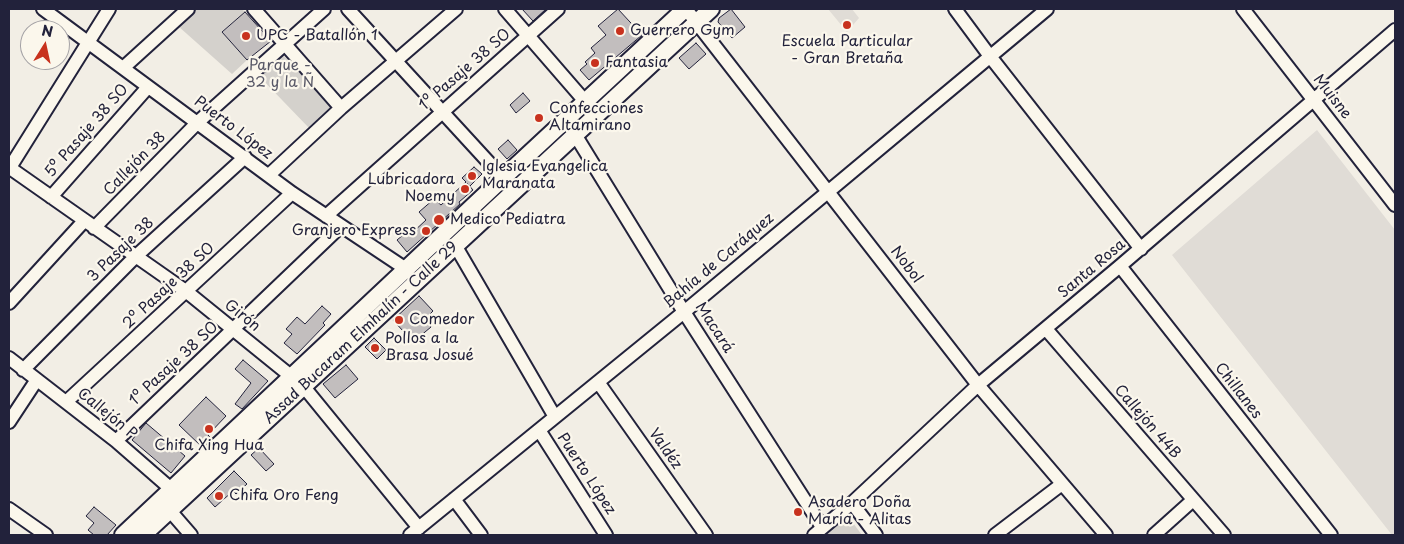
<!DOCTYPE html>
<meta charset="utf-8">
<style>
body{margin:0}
#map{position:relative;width:1404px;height:544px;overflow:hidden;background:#f2eee5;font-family:"Playpen Sans",sans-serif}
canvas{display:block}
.frame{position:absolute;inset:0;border:10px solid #22223b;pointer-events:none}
.north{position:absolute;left:20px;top:20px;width:50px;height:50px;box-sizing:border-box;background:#fbf7ec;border:1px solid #a4a2a5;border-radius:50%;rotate:10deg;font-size:14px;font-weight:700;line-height:20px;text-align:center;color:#22223b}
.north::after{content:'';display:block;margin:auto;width:18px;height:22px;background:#c8321e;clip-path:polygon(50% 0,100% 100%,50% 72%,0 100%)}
</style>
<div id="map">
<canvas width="1404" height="544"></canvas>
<div class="frame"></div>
<div class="north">N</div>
</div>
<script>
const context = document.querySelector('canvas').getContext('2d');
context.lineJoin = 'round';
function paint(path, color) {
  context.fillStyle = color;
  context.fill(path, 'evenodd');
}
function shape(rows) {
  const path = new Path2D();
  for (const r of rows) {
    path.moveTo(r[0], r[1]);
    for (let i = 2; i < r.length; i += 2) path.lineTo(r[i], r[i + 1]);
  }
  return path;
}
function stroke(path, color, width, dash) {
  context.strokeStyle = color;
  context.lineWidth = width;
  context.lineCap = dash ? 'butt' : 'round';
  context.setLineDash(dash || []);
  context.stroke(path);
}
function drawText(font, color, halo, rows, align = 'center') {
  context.font = font + ' "Playpen Sans",sans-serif';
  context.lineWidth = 4.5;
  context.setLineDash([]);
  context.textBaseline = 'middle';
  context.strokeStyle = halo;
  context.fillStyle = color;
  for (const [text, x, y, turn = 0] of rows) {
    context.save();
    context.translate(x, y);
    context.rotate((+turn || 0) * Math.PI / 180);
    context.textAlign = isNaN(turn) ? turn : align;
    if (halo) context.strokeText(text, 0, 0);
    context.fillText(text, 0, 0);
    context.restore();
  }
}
paint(shape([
 [828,9,852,9,859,18,847,32],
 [1317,130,1395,230,1395,535,1392,535,1172,255]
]), '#e0dcd6');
paint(shape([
 [195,9,242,9,245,12,222,32,247,60,232,74,178,26],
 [281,53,332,107,310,129,256,73],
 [847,515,862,535,823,535]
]), '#d4d1cc');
const building = shape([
 [522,9,546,9,533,21,522,9],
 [618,9,642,35,589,80,580,70,587,64,585,62,595,53,591,48,606,35,598,26,618,9],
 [731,9,745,27,732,38,718,22,719,18,731,9],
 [245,12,271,41,247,60,222,32,245,12],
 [696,43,706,54,689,69,679,58,696,43],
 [523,93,530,101,516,113,510,105,523,93],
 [508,140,517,150,507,159,498,149,508,140],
 [474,167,482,174,470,186,467,183,473,190,459,202,460,204,407,252,397,240,409,230,412,233,426,220,419,212,434,199,441,205,466,182,462,178,474,167],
 [419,296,433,311,425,319,431,327,413,342,393,320,419,296],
 [322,306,331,314,323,323,325,325,297,354,284,343,292,334,286,329,297,317,305,324,322,306],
 [374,338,386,350,377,359,365,347,374,338],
 [243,360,268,381,242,409,235,404,251,383,235,369,243,360],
 [346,365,358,379,335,398,323,384,346,365],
 [206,397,226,416,208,435,210,437,201,446,179,425,206,397],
 [146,423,185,456,171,473,132,440,146,423],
 [259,448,274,464,266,471,251,455,259,448],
 [234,471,247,484,236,494,233,491,215,507,207,498,234,471],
 [94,507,116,525,107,535,94,535,88,530,94,523,86,516,94,507]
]);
paint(building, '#c2bebe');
stroke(building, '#22223b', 1);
const minor = shape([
 [43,9,292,193,406,269],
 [254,9,341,108],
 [348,9,503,178],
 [505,9,596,114],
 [686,9,978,385,1106,535],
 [955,9,989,55,1141,249],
 [1243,9,1395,205],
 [123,68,188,9],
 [571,128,684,312,822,527],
 [10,168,187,292,292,377,304,387,419,528],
 [9,169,109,9],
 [269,175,341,108,456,9],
 [51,197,148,87],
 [326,216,558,9],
 [94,228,198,122,324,9],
 [455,245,555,417],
 [1120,266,1331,535],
 [9,303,84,221],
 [1046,329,1224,535],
 [9,358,116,441,178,495],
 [23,370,135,257,245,157],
 [598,382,706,535],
 [66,402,292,193],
 [9,422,36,381],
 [539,430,606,535],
 [116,441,341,226],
 [454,499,481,535],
 [852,503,876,535],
 [165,505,191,535],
 [9,509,46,535],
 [410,535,684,312,1047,9],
 [814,535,852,503,978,385,1120,266,1395,30],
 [995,535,1062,484],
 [1154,535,1193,500]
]);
const major = shape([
 [123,535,503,178,685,9],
 [143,535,711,9]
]);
stroke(minor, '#22223b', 16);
stroke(major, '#22223b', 20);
stroke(minor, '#fbf7ec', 12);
stroke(major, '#fbf7ec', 16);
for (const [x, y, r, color] of [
 [847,25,5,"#c8321e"],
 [620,31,5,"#c8321e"],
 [246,36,5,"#c8321e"],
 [595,63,5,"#c8321e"],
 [539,118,5,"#c8321e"],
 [472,176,5,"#c8321e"],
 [465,189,5,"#c8321e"],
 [439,220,6,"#c8321e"],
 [426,231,5,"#c8321e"],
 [399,320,5,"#c8321e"],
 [375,348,5,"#c8321e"],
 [209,429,5,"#c8321e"],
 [219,496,5,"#c8321e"],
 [798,512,5,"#c8321e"]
]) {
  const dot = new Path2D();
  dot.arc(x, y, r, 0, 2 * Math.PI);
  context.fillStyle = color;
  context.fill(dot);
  stroke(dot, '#fbf7ec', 2);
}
drawText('15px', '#22223b', '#fbf7ec', [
 ["Guerrero Gym",630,31],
 ["UPC - Batallón 1",256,36],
 ["Escuela Particular",847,42,"center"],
 ["- Gran Bretaña",847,59,"center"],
 ["Fantasia",605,63],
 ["Confecciones",549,109],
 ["Altamirano",549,126],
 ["Iglesia Evangelica",482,167],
 ["Maranata",482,184],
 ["Lubricadora",455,180,"right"],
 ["Noemy",455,197,"right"],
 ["Medico Pediatra",450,220],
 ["Granjero Express",416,231,"right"],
 ["Comedor",409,320],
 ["Pollos a la",385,339],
 ["Brasa Josué",385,356],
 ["Chifa Xing Hua",209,446,"center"],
 ["Chifa Oro Feng",229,496],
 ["Asadero Doña",808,503],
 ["María - Alitas",808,520]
], 'left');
drawText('15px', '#575766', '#fbf7ec', [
 ["Parque -",280,66],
 ["32 y la Ñ",280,83]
]);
drawText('15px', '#22223b', '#fbf7ec', [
 ["1º Pasaje 38 SO",465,70,-41],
 ["Muisne",1332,97,52],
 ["Puerto López",233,128,37],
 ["5º Pasaje 38 SO",87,131,-49],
 ["Callejón 38",135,164,-46],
 ["3 Pasaje 38",121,250,-44],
 ["Bahía de Caráquez",719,261,-40],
 ["Nobol",906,265,53],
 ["Santa Rosa",1092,269,-40],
 ["2º Pasaje 38 SO",169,286,-43],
 ["Girón",242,316,39],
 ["Macará",714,328,57],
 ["Assad Bucaram Elmhalín - Calle 29",361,333,-43],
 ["1º Pasaje 38 SO",174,364,-43],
 ["Chillanes",1238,391,52],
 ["Callejón P",107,414,39],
 ["Callejón 44B",1147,422,49],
 ["Valdéz",665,449,55],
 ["Puerto López",586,474,57]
]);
</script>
